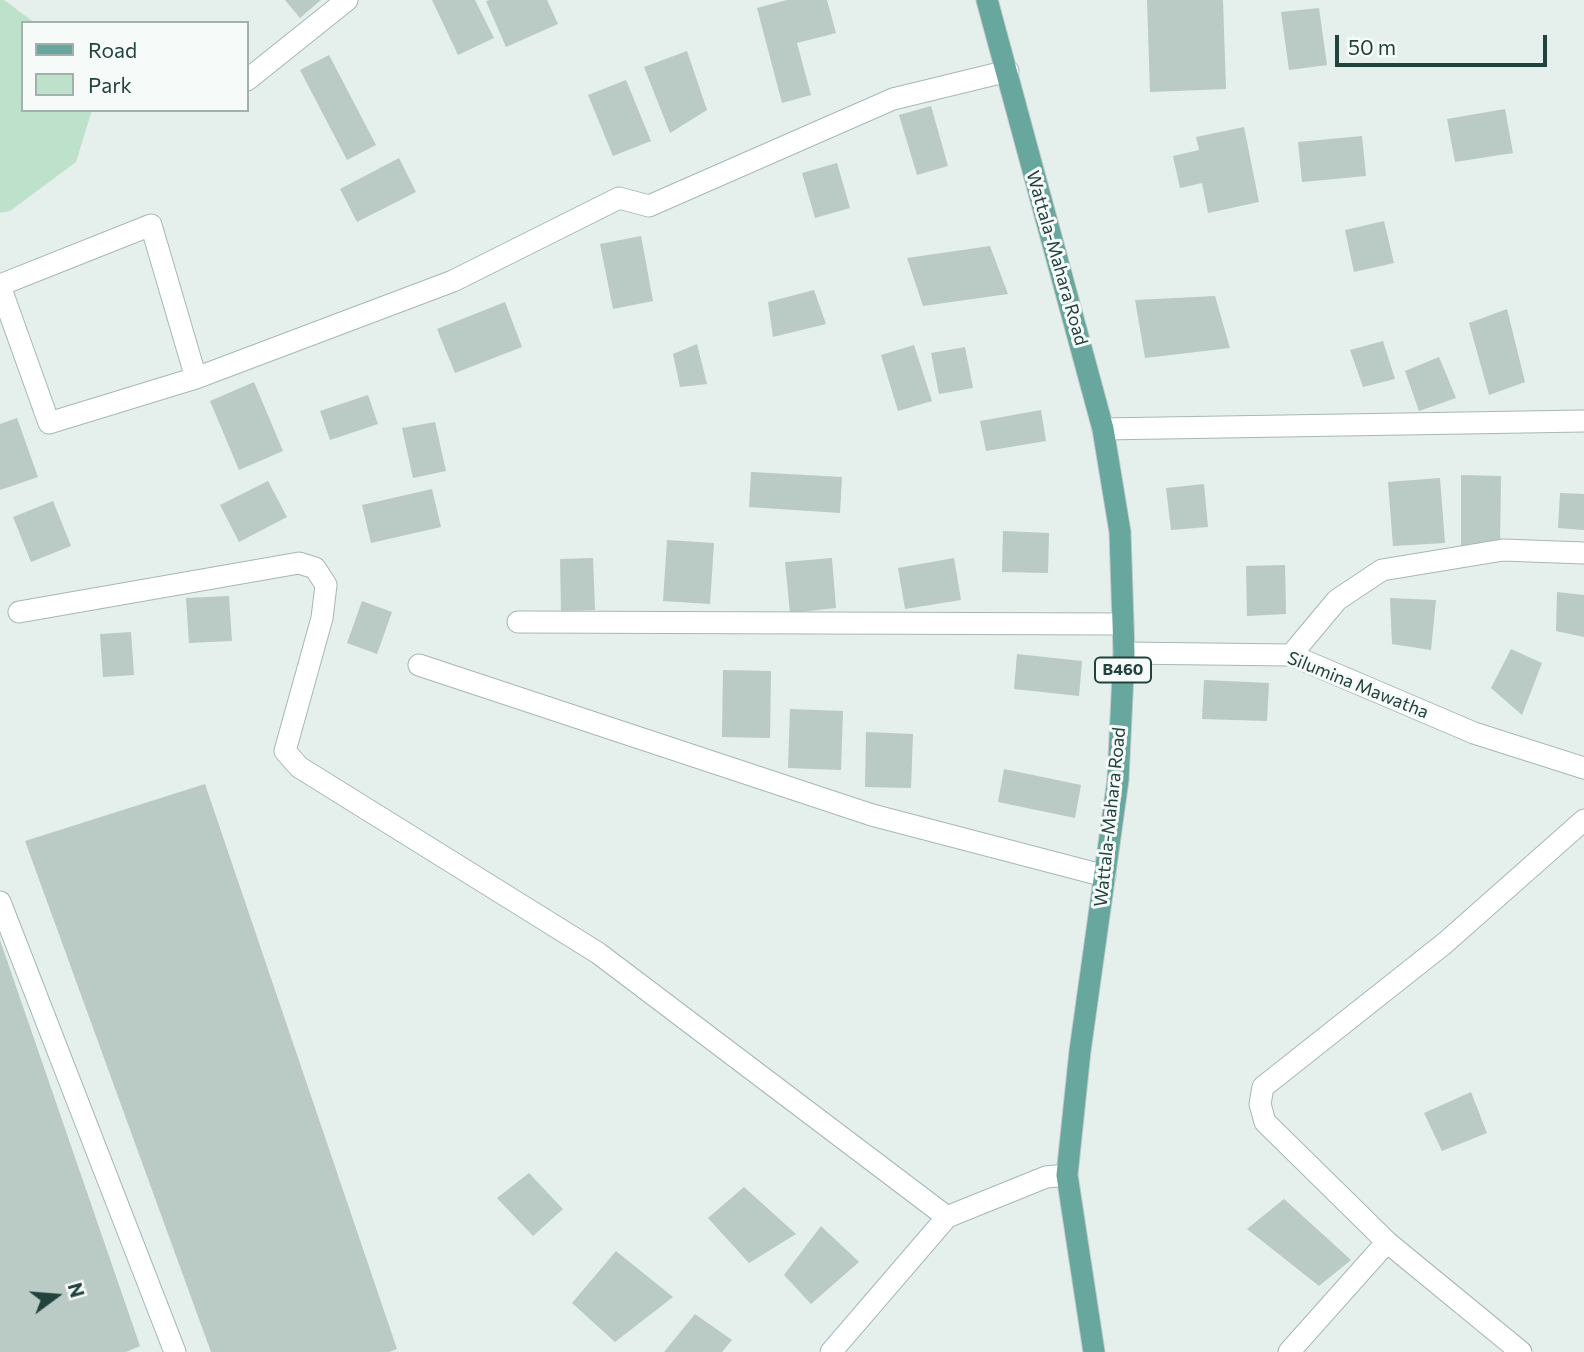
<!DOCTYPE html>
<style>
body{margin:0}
#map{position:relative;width:1584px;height:1352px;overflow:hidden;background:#e5efeb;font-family:Commissioner,sans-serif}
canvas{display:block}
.legend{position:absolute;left:21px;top:21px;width:228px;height:91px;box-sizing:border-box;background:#f6fbf9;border:2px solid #a1b1ae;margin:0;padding:9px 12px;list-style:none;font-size:21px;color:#22423d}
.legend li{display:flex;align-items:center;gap:14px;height:35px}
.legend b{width:35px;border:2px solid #a1b1ae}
.north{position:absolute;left:21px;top:1261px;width:70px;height:70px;-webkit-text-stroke:5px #f6fbf9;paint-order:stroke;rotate:74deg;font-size:19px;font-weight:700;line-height:28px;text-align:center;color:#22423d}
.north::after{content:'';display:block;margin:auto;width:24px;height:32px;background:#22423d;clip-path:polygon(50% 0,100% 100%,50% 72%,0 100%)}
.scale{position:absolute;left:1335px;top:35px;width:212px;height:32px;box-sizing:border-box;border:4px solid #22423d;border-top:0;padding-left:9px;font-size:21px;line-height:24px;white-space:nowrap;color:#22423d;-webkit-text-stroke:5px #f6fbf9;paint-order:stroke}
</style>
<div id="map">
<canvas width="1584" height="1352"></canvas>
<ul class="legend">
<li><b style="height:9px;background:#67a79d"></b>Road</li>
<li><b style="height:19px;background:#bde1ca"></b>Park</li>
</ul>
<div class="north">N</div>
<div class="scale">50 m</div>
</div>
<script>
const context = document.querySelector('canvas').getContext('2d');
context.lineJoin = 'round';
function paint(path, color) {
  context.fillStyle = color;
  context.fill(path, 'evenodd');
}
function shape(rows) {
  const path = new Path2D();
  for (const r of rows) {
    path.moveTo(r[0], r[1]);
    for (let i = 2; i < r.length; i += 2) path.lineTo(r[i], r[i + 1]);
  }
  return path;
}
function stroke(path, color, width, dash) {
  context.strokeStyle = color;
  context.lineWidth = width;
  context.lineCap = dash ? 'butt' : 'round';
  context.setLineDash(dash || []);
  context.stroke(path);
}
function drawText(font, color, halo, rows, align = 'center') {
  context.font = font + ' Commissioner,sans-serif';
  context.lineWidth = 6;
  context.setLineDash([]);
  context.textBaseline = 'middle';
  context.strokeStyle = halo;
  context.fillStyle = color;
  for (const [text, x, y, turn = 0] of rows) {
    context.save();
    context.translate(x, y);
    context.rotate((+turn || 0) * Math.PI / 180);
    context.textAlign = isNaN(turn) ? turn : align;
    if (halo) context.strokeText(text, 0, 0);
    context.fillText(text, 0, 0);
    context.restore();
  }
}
paint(shape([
 [0,0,4,0,35,23,23,23,23,110,92,110,76,162,10,211,0,213]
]), '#bde1ca');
paint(shape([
 [285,0,321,0,300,18],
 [432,0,475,0,494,38,458,55],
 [490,0,547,0,558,24,506,47,486,1],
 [787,0,827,0,836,33,797,43,811,95,782,103,757,8],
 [1147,0,1223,0,1226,89,1150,92],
 [1319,8,1327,65,1289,70,1281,12],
 [687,51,707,110,670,133,644,67],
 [329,55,376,145,347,160,300,70],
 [626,80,651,141,613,156,588,95],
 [931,106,948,166,917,175,899,115],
 [1505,109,1513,153,1455,162,1447,119],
 [1244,127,1259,202,1208,213,1202,183,1180,188,1173,156,1199,150,1196,137],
 [1362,136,1366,176,1302,182,1298,142],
 [399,158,416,192,357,222,340,189],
 [837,163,850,208,815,218,802,173],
 [1384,221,1394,263,1354,272,1345,230],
 [641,236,653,301,613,309,600,244],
 [990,246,1008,294,923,306,907,258],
 [814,290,826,324,773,337,768,302],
 [1215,296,1230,348,1145,358,1135,300],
 [505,302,522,347,455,373,437,329],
 [1507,309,1525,382,1489,395,1469,323],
 [1383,341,1395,379,1363,387,1350,350],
 [697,344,707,384,680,387,673,354],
 [914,345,932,401,898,411,881,355],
 [965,347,973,388,939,394,931,353],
 [1439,357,1456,398,1419,411,1405,371],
 [254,382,283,451,239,470,210,401],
 [368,395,378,424,330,440,320,411],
 [1041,410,1046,441,986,451,980,421],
 [17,418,38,477,0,490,0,424],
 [435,422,446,471,413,478,402,428],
 [751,472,842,477,840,513,749,507],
 [1461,475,1501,476,1500,547,1461,546],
 [1440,478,1445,543,1393,546,1388,482],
 [268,481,287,517,239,542,220,505],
 [1204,484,1208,527,1171,530,1166,488],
 [432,489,441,527,371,543,362,505],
 [1560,493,1584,494,1584,530,1558,528],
 [53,501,71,546,31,562,13,517],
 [1003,531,1049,533,1048,573,1002,572],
 [667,540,714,543,710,604,663,601],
 [593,558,595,610,561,611,560,559],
 [832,558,836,608,790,613,785,562],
 [954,558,961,600,905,609,898,568],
 [1285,565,1286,614,1247,616,1246,566],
 [1557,592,1584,595,1584,637,1556,631],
 [229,596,232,641,189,643,186,598],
 [1390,598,1436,600,1431,650,1392,644],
 [362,601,392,612,377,654,347,643],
 [131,632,134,675,103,677,100,634],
 [1511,649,1542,663,1522,715,1491,688],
 [1017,654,1082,661,1079,696,1014,689],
 [723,670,771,671,770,738,722,737],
 [1204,680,1269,683,1267,721,1202,719],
 [790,709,843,711,841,770,788,768],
 [866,732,913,734,911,788,865,787],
 [1004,769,1081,785,1075,818,998,802],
 [205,784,397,1349,389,1352,211,1352,25,841],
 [0,940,140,1346,126,1352,0,1352],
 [1471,1092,1487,1133,1442,1151,1424,1113],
 [529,1173,563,1209,533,1236,497,1198],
 [744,1187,796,1234,749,1263,708,1218],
 [1284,1199,1351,1260,1319,1286,1247,1229],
 [821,1226,859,1262,811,1304,784,1275],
 [616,1251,673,1297,615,1342,572,1303],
 [695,1314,732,1340,722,1352,664,1352]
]), '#bacac5');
const minor = shape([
 [247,80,347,0],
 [0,285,151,225,196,378],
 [0,286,49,423,196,378,453,281,619,198,649,206,893,99,1008,71],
 [1103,429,1584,421],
 [19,612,299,563,315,568,326,585,322,618,285,751,299,767,598,953,947,1217],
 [518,622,1123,624],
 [1124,653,1291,655,1474,733,1584,768],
 [1291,655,1337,600,1382,570,1503,550,1584,553],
 [419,665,872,815,1105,876],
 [0,902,175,1352],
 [1387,1242,1521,1352],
 [831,1352,947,1217,1046,1177,1067,1175],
 [1289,1352,1387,1242,1265,1122,1260,1104,1263,1087,1445,943,1584,820]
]);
const major = shape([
 [987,0,1103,429,1120,532,1124,653,1118,780,1080,1051,1067,1175,1094,1352]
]);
stroke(minor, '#a7b8b3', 23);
stroke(major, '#c1cac9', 23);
stroke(minor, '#fff', 21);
stroke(major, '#67a79d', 21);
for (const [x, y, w] of [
 [1123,670,56]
]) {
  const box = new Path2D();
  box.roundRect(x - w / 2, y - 12.5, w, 25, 5);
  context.fillStyle = '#f6fbf9';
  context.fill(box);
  stroke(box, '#22423d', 2);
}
drawText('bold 16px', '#22423d', null, [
 ["B460",1123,670]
]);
drawText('18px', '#22423d', '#f6fbf9', [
 ["Wattala-Mahara Road",1057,258,74],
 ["Silumina Mawatha",1358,685,22],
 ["Wattala-Mahara Road",1110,817,-84]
]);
</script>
